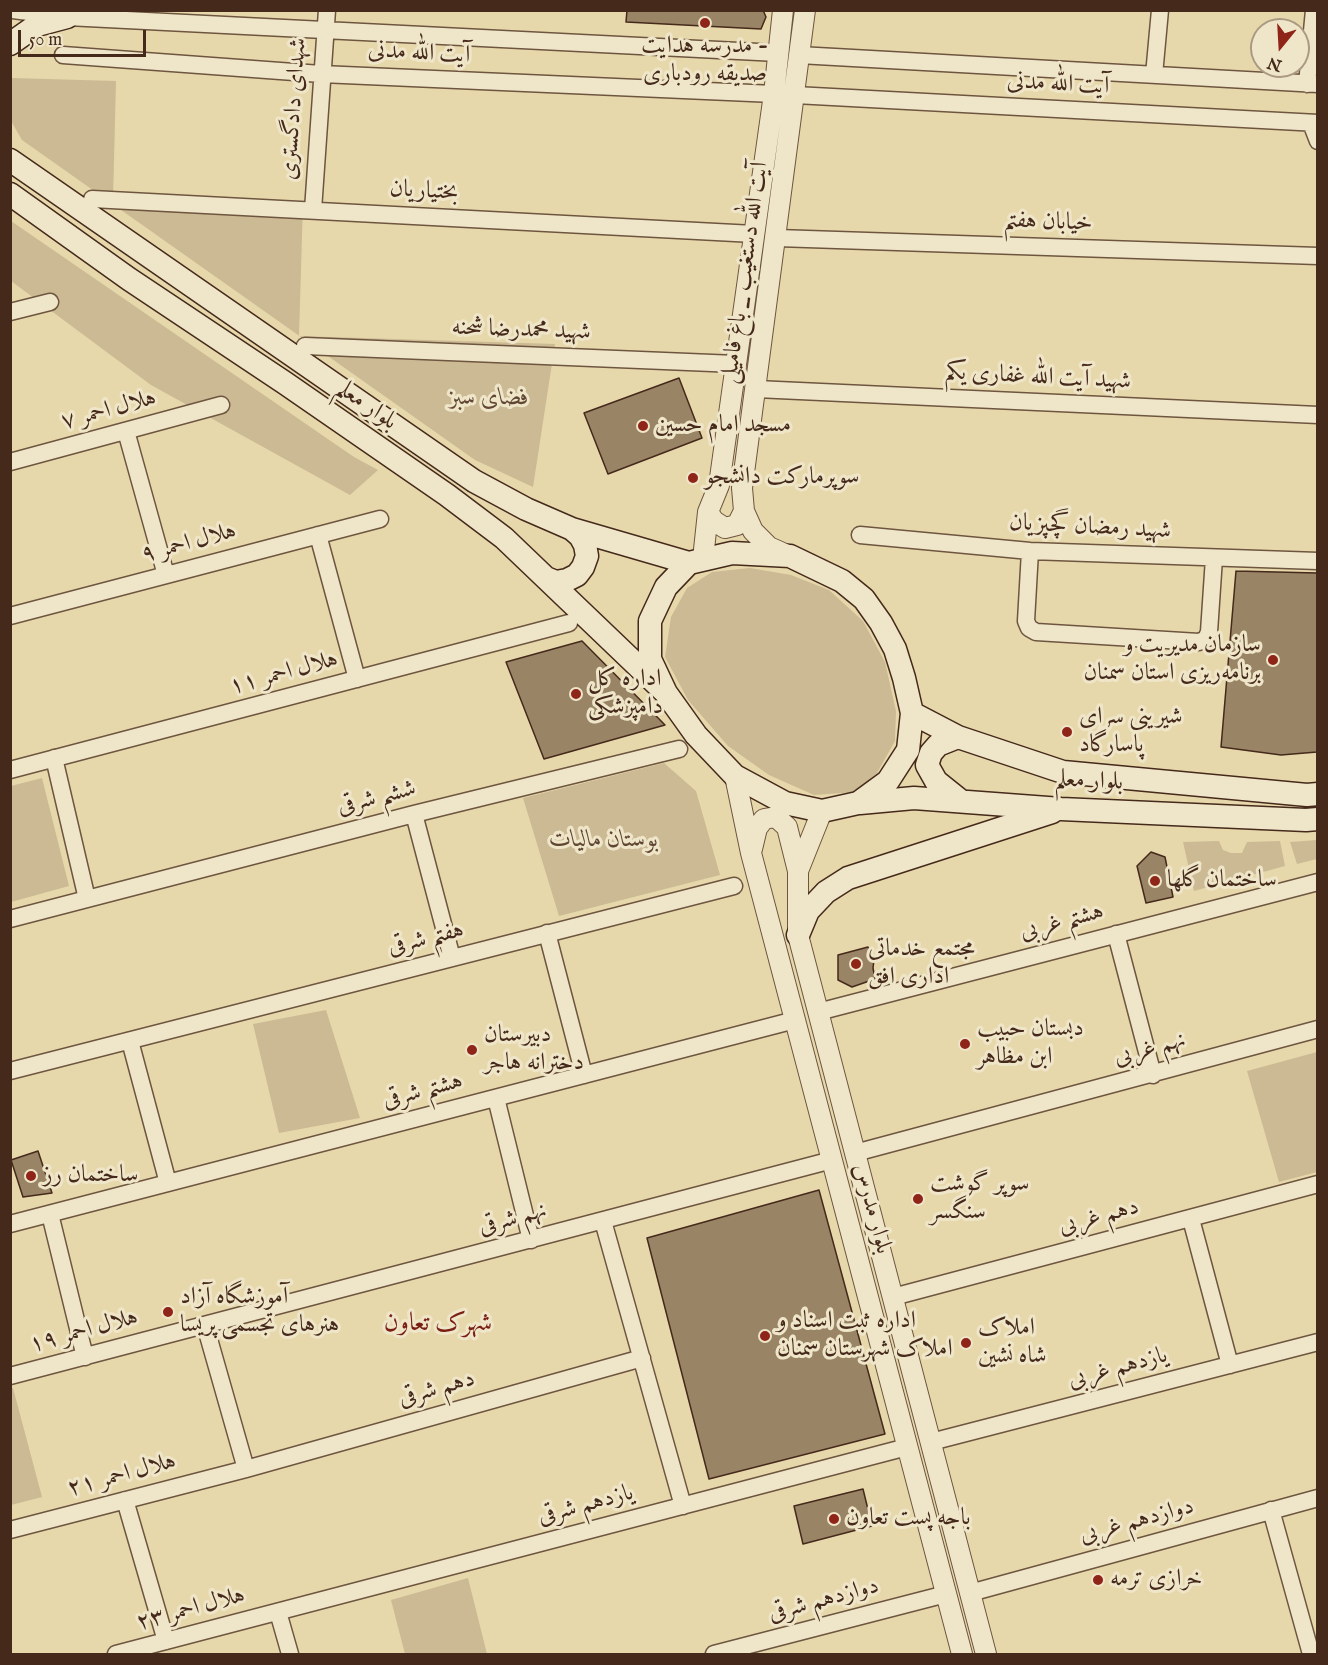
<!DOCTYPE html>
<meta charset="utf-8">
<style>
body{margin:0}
#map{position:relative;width:1328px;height:1665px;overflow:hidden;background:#e7d8ac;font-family:"IM FELL English",serif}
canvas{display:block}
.frame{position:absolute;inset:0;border:12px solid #45291b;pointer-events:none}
.north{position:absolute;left:1250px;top:18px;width:60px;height:60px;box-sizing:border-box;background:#efe6c9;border:2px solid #ab9a83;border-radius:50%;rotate:198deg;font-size:16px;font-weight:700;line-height:24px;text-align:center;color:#45291b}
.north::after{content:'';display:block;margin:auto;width:21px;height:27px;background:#8f2418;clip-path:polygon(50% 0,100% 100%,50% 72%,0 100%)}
.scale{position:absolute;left:18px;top:30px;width:128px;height:27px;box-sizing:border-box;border:3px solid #45291b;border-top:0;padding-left:8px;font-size:18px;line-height:21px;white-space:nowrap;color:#45291b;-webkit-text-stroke:4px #efe6c9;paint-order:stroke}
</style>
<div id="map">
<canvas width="1328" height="1665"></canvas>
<div class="frame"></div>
<div class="north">N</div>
<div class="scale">50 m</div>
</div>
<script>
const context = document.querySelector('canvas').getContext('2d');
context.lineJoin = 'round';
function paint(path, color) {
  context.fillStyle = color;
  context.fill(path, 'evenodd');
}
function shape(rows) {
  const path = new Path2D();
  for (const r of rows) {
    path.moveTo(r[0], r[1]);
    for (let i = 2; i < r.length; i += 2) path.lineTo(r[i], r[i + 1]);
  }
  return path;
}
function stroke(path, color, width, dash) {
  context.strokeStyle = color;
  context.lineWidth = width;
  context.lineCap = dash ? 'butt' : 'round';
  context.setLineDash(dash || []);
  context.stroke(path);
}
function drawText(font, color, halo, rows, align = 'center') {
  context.font = font + ' "IM FELL English",Amiri,serif';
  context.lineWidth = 6;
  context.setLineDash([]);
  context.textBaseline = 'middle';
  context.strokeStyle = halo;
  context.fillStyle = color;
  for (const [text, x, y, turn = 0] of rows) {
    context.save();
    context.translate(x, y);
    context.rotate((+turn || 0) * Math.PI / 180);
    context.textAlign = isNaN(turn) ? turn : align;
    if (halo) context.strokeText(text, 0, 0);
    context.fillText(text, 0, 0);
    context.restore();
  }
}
paint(shape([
 [12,78,116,81,113,199,303,203,299,336,555,344,533,487,475,460,22,140,11,121,10,87],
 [11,221,354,457,378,470,350,495,151,385,11,281],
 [750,568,791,575,829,590,863,621,885,662,896,711,895,741,877,773,855,792,814,795,769,775,728,746,688,700,665,657,671,617,687,588,712,572],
 [664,763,696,791,720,875,559,916,523,798],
 [42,778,69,886,11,902,11,786],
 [1317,840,1317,859,1297,864,1290,842],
 [1219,841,1223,850,1231,853,1242,853,1247,842,1280,841,1285,866,1194,891,1183,842],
 [326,1010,360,1118,279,1133,253,1024],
 [1317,1052,1317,1172,1279,1182,1247,1071],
 [13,1388,42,1497,11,1505,10,1389],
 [468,1578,487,1654,405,1654,391,1600]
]), '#cbba93');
const building = shape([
 [627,10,763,10,766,17,761,29,626,22,627,10],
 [679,378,702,438,608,474,584,413,679,378],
 [1236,571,1317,573,1317,752,1281,755,1221,747,1236,571],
 [582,641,665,725,544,759,506,662,582,641],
 [1151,852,1165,857,1173,897,1146,903,1137,866,1151,852],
 [868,947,874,960,873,968,875,979,852,987,838,980,838,955,868,947],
 [38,1151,52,1193,23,1197,11,1160,38,1151],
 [819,1190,885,1434,709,1479,647,1238,819,1190],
 [863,1489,872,1526,803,1544,794,1506,863,1489]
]);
paint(building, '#998466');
stroke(building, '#45291b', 1.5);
const minor = shape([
 [13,10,67,17,778,53],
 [63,55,321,74,774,94],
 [799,55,1318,84],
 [1154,75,1160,10],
 [1307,84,1314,10],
 [795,95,1318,123],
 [1311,123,1318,141],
 [92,199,754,234],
 [313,210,327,10],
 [777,238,1318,256],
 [10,312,50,302],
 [305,346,736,364],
 [756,389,1318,415],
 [126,431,166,575],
 [10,462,221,405],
 [318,535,357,679],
 [860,535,1030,551,1318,561],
 [1030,551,1026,621,1029,628,1036,632,1199,642,1206,639,1209,632,1214,558],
 [10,616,380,519],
 [54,758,87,899],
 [10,770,569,623],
 [414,814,452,958],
 [10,919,414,814,679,749],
 [547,933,584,1075],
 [1116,934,1153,1075],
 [818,1012,1318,882],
 [130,1041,168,1183],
 [10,1071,734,886],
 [496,1098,531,1240],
 [855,1153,1318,1029],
 [50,1214,85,1357],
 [1191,1219,1230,1365],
 [603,1221,683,1506],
 [10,1224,795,1020],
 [893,1297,1318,1184],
 [205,1325,246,1469],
 [10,1376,832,1160],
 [931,1442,1318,1342],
 [125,1500,166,1641],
 [1271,1510,1311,1654],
 [10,1530,246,1469,642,1358],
 [970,1593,1318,1498],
 [278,1612,290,1654],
 [116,1654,907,1447],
 [714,1654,946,1594]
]);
const tertiary = shape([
 [708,512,714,521,725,528,737,525,744,511],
 [787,555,769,547,753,531,744,511,742,488,805,10],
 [703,559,708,512,719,485,774,94,783,10],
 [735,776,751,853,962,1654],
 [822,811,798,871,798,935,986,1654],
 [752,849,757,828,764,819,776,817,787,827,798,871]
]);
const secondary = shape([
 [10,44,37,25,67,17],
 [10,160,474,481,526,509,572,529,689,563],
 [10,194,129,279,285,383,447,495,504,538,666,693,696,735,735,776,785,803,822,811,858,803,888,781,908,750,912,713,904,678,895,649,881,623,864,599,842,581,790,556,732,553,689,563,666,587,650,621,650,659,666,693],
 [546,578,556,582,567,580,577,575,583,567,587,556,585,545,580,536,572,529],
 [912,713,958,737,1063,772,1307,795,1318,794],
 [958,737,938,745,931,753,927,765,936,781,961,801],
 [860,803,914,798,1061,809,1306,820,1318,819],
 [798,935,808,911,826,892,848,878,1052,812]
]);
stroke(minor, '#6e553f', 19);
stroke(tertiary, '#6e553f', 22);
stroke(secondary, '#45291b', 25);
stroke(minor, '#efe6c9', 16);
stroke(tertiary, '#efe6c9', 20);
stroke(secondary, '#efe6c9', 22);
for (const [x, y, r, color] of [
 [705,23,6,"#8f2418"],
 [643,426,6,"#8f2418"],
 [693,478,6,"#8f2418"],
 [1273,660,6,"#8f2418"],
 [576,694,6,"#8f2418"],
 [1067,732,6,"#8f2418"],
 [1155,881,6,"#8f2418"],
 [856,964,6,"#8f2418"],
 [965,1044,6,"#8f2418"],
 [472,1050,6,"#8f2418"],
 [31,1176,6,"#8f2418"],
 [918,1199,6,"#8f2418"],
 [168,1312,6,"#8f2418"],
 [765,1336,6,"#8f2418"],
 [966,1343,6,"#8f2418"],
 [834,1519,6,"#8f2418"],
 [1098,1580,6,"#8f2418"]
]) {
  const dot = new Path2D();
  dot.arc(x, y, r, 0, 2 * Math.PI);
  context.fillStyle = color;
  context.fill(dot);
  stroke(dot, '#efe6c9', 2);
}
drawText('24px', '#45291b', '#efe6c9', [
 ["مدرسه هدایت -",705,47,"center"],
 ["صدیقه رودباری",705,75,"center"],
 ["مسجد امام حسین",655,426],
 ["سوپرمارکت دانشجو",705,478],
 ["سازمان مدیریت و",1261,646,"right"],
 ["برنامه‌ریزی استان سمنان",1261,674,"right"],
 ["اداره کل",588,680],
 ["دامپزشکی",588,708],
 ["شیرینی سرای",1079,718],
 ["پاسارگاد",1079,746],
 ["ساختمان گلها",1167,881],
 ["مجتمع خدماتی",868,950],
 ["اداری افق",868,978],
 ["دبستان حبیب",977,1030],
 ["ابن مظاهر",977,1058],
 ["دبیرستان",484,1036],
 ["دخترانه هاجر",484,1064],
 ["ساختمان رز",43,1176],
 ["سوپر گوشت",930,1185],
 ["سنگسر",930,1213],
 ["آموزشگاه آزاد",180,1298],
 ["هنرهای تجسمی پریسا",180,1326],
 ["اداره ثبت اسناد و",777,1322],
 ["املاک شهرستان سمنان",777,1350],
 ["املاک",978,1329],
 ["شاه نشین",978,1357],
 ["باجه پست تعاون",846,1519],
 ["خرازی ترمه",1110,1580]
], 'left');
drawText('24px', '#45291b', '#efe6c9', [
 ["آیت الله مدنی",419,54,3],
 ["آیت الله مدنی",1058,85,3],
 ["شهدای دادگستری",295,109,-86],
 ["بختیاریان",424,192,3],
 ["خیابان هفتم",1048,223,2],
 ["آیت الله دستغیب _ باغ فامیلی",746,273,-82],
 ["شهید محمدرضا شحنه",521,331,2],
 ["شهید آیت الله غفاری یکم",1038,378,3],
 ["بلوار معلم",366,406,35],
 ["هلال احمر ۷",109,411,-15],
 ["شهید رمضان گچپزیان",1090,528,3],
 ["هلال احمر ۹",189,544,-15],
 ["هلال احمر ۱۱",284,674,-15],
 ["بلوار معلم",1089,782,3],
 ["ششم شرقی",377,799,-14],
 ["هشتم غربی",1062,923,-15],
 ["هفتم شرقی",426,940,-14],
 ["نهم غربی",1150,1050,-15],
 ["هشتم شرقی",423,1092,-15],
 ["بلوار مدرس",871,1209,75],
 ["دهم غربی",1099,1218,-15],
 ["نهم شرقی",513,1220,-15],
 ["هلال احمر ۱۹",84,1332,-15],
 ["یازدهم غربی",1118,1369,-15],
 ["دهم شرقی",437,1390,-16],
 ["هلال احمر ۲۱",122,1476,-15],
 ["یازدهم شرقی",586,1506,-15],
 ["دوازدهم غربی",1137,1522,-15],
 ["دوازدهم شرقی",824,1601,-15],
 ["هلال احمر ۲۳",191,1610,-15]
]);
drawText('italic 24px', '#604633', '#efe6c9', [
 ["فضای سبز",489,399],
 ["بوستان مالیات",604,841]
]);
drawText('26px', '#7a1f14', '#efe6c9', [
 ["شهرک تعاون",438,1325]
]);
</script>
